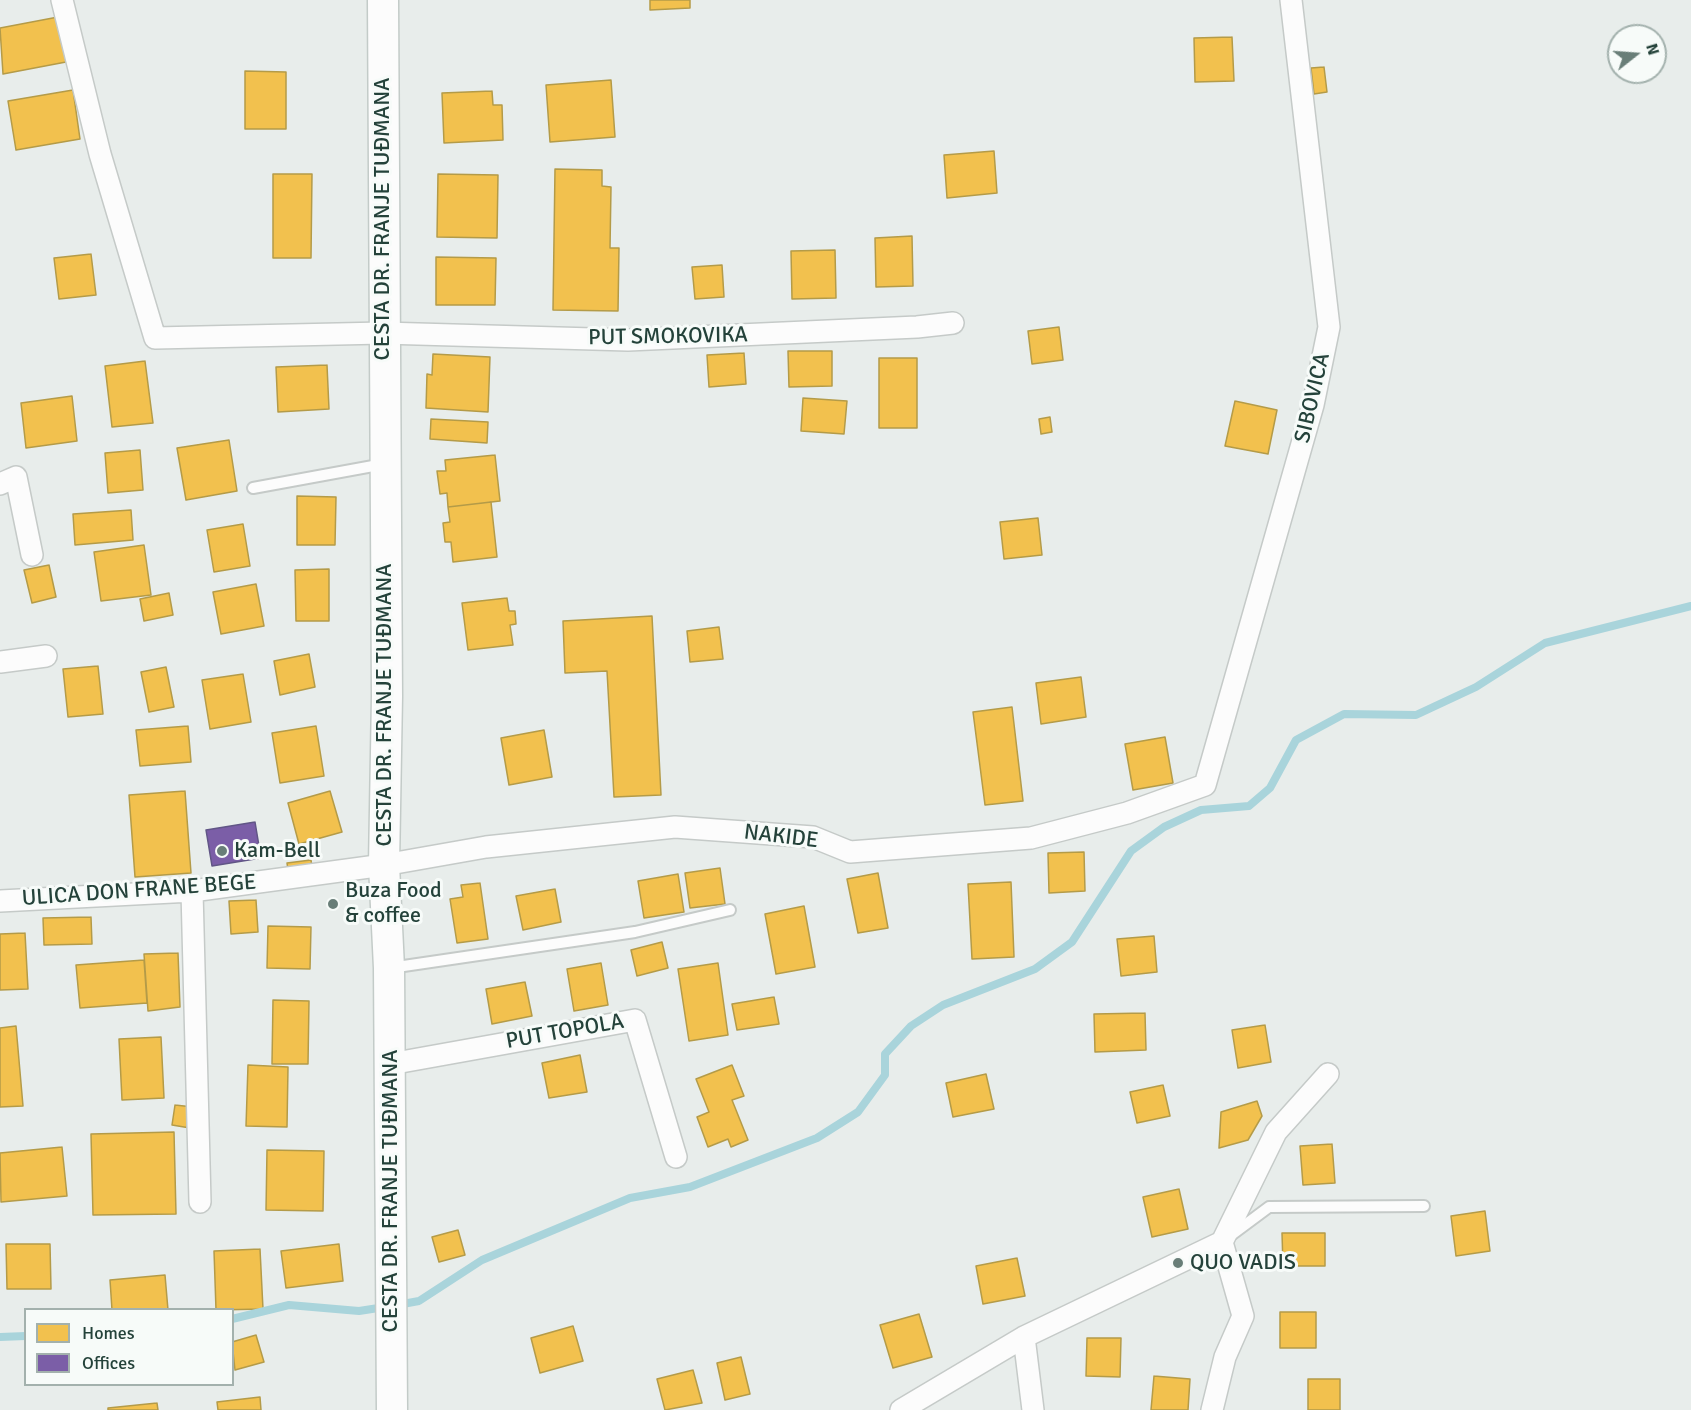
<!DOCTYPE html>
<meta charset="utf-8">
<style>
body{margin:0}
#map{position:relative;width:1691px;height:1410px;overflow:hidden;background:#e8edeb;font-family:Signika,sans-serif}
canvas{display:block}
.legend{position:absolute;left:24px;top:1308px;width:210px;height:78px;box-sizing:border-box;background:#f7fbf9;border:2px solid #a3b1ad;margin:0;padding:8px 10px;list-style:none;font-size:18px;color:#24423a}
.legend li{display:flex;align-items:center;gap:12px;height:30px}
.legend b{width:30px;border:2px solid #a3b1ad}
.north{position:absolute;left:1607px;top:24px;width:60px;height:60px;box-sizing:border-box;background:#f7fbf9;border:2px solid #a3b1ad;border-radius:50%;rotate:73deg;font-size:16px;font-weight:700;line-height:24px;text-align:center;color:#24423a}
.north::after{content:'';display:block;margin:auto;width:21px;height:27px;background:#697e78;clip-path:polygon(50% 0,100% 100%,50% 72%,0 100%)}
</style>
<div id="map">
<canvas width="1691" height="1410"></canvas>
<ul class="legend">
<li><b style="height:16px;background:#f2c14e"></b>Homes</li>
<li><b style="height:16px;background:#7b5ea7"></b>Offices</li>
</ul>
<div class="north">N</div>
</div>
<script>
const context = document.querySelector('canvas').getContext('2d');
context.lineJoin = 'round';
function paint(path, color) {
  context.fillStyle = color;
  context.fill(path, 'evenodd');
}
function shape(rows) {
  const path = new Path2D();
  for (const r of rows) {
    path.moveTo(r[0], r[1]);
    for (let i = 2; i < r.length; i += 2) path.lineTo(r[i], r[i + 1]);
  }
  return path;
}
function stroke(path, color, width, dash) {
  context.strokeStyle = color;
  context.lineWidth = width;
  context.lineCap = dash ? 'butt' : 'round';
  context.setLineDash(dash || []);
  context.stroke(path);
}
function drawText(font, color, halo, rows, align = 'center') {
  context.font = font + ' Signika,sans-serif';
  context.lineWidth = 6;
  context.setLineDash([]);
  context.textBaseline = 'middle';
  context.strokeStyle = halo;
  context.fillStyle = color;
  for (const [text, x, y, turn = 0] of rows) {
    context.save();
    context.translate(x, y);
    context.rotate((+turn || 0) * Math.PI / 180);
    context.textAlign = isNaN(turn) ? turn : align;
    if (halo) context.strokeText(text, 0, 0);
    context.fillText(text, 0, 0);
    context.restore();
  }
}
const homes = shape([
 [650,0,690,0,690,8,650,10,650,0],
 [58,17,66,62,3,74,0,28,58,17],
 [1232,37,1234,81,1195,82,1194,38,1232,37],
 [1324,67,1327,92,1314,94,1311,68,1324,67],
 [245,71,286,72,286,129,245,129,245,71],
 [611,80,615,137,550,142,546,85,611,80],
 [73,90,80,139,16,150,8,101,73,90],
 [492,91,493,105,502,105,503,140,444,143,442,93,492,91],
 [994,151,997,193,947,198,944,155,994,151],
 [555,169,602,170,602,186,611,187,610,248,619,248,618,311,553,310,555,169],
 [273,174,312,174,311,258,273,258,273,174],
 [438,174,498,175,497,238,437,237,438,174],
 [912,236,913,286,876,287,875,238,912,236],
 [835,250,836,298,792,299,791,251,835,250],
 [91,254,96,295,59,299,54,258,91,254],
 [436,257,496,258,495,305,436,305,436,257],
 [722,265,724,297,695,299,692,267,722,265],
 [1059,327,1063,360,1032,364,1028,331,1059,327],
 [788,351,832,351,832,386,789,387,788,351],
 [744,353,746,384,709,387,707,355,744,353],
 [433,354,490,357,488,412,426,408,427,374,432,375,433,354],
 [879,358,917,358,917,428,879,428,879,358],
 [145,361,153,423,112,427,105,366,145,361],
 [327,365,329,409,278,412,276,367,327,365],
 [72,396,77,441,26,448,21,403,72,396],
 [803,398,847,401,844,434,801,431,803,398],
 [1235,401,1277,410,1268,454,1225,446,1235,401],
 [1050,417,1052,432,1041,434,1039,419,1050,417],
 [431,419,488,422,487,443,430,439,431,419],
 [229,440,237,491,186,500,177,448,229,440],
 [140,450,143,490,108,493,105,453,140,450],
 [495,455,500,501,448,507,447,493,440,494,437,471,446,471,445,460,495,455],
 [297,496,336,497,335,545,297,545,297,496],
 [491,502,497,557,453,562,451,542,445,542,443,523,450,522,448,507,491,502],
 [131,510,133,540,75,545,73,514,131,510],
 [1038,518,1042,555,1004,559,1000,522,1038,518],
 [243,524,250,566,214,572,207,530,243,524],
 [144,545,151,595,101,601,94,552,144,545],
 [49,565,56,597,32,603,24,570,49,565],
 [329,569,329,621,296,621,295,570,329,569],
 [256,584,264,626,221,634,213,592,256,584],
 [169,593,173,615,144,621,140,599,169,593],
 [507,598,509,611,515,611,516,624,510,625,513,645,468,650,462,603,507,598],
 [652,616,661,795,614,797,607,671,565,673,563,621,652,616],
 [719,627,723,659,690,662,687,631,719,627],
 [309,654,315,687,280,695,274,661,309,654],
 [98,666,103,714,68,717,63,669,98,666],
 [166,667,174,707,149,712,141,672,166,667],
 [243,674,251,722,210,729,202,680,243,674],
 [1081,677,1086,717,1041,724,1036,683,1081,677],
 [1012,707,1023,801,985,805,973,712,1012,707],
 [188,726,191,762,140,766,136,730,188,726],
 [316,726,324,776,280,783,272,733,316,726],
 [544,730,552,777,509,785,501,738,544,730],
 [1165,737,1173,783,1133,790,1125,744,1165,737],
 [185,791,191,873,135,877,129,795,185,791],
 [330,791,342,832,299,844,288,803,330,791],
 [1084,852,1085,891,1049,893,1048,853,1084,852],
 [311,860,313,874,289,877,287,863,311,860],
 [720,868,725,904,690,908,685,873,720,868],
 [878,873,888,928,858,933,847,879,878,873],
 [678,874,684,912,644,918,638,881,678,874],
 [1011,882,1014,957,972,959,968,884,1011,882],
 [480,883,488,939,457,943,450,899,463,897,461,885,480,883],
 [555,889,561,922,523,930,516,896,555,889],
 [256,900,258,932,231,934,229,901,256,900],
 [804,906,815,967,776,974,765,914,804,906],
 [91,917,92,944,44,945,43,918,91,917],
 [268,926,311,927,310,969,267,968,268,926],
 [25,933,28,989,0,990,0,934,25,933],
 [1154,936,1157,972,1121,976,1117,939,1154,936],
 [662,942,668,968,637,976,631,950,662,942],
 [178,953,180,1007,148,1011,144,954,178,953],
 [144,960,147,1003,80,1008,76,965,144,960],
 [601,963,608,1005,574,1011,567,969,601,963],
 [718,963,728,1035,689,1041,678,969,718,963],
 [525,982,532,1016,492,1024,486,989,525,982],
 [774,997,779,1024,737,1030,732,1004,774,997],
 [273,1000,309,1001,308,1064,272,1064,273,1000],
 [1145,1013,1146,1050,1095,1052,1094,1014,1145,1013],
 [1265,1025,1271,1062,1238,1068,1232,1030,1265,1025],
 [16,1026,23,1106,0,1107,0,1028,16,1026],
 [161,1037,164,1098,122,1100,119,1039,161,1037],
 [580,1055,587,1092,549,1098,542,1063,580,1055],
 [248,1065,288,1067,287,1127,246,1126,248,1065],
 [732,1065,744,1096,732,1100,748,1140,731,1147,728,1139,708,1147,697,1117,709,1112,696,1079,732,1065],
 [986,1074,994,1109,953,1117,946,1083,986,1074],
 [1163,1085,1170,1116,1137,1123,1130,1092,1163,1085],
 [1257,1101,1262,1116,1248,1140,1219,1148,1221,1112,1257,1101],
 [175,1105,193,1107,190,1128,172,1125,175,1105],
 [174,1132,176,1214,93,1215,91,1134,174,1132],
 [1332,1144,1335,1183,1303,1185,1300,1146,1332,1144],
 [62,1147,67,1196,1,1202,0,1153,62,1147],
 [267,1150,324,1151,323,1211,266,1210,267,1150],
 [1179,1189,1188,1229,1152,1237,1143,1197,1179,1189],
 [1485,1211,1490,1251,1456,1256,1451,1216,1485,1211],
 [458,1230,465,1255,439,1262,432,1237,458,1230],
 [1282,1233,1325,1233,1325,1266,1283,1266,1282,1233],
 [6,1244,50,1244,51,1289,7,1289,6,1244],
 [339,1244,343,1281,286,1288,281,1251,339,1244],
 [260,1249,263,1309,216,1310,214,1251,260,1249],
 [1017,1258,1025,1296,983,1304,976,1266,1017,1258],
 [165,1275,168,1310,112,1310,110,1280,165,1275],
 [1280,1312,1316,1312,1316,1348,1280,1348,1280,1312],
 [919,1314,932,1357,893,1368,880,1325,919,1314],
 [573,1326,583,1361,540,1373,531,1338,573,1326],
 [256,1335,264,1362,235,1370,232,1342,256,1335],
 [1087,1338,1121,1338,1120,1377,1086,1376,1087,1338],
 [741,1357,750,1394,725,1400,717,1363,741,1357],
 [693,1370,702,1403,665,1410,657,1379,693,1370],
 [1154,1376,1190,1379,1188,1410,1151,1410,1154,1376],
 [1308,1379,1340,1379,1340,1410,1308,1410,1308,1379],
 [260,1397,261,1410,218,1410,217,1402,260,1397],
 [157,1403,158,1410,108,1410,108,1408,157,1403]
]);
paint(homes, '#f2c14e');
stroke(homes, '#b49b48', 1.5);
const offices = shape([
 [255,822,261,858,212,866,206,830,255,822]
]);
paint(offices, '#7b5ea7');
stroke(offices, '#615686', 1.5);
stroke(shape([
 [397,1305,419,1301,482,1260,630,1198,690,1187,817,1138,858,1112,885,1075,885,1054,911,1026,943,1005,1035,969,1072,942,1131,851,1164,827,1201,810,1249,806,1270,788,1296,740,1344,714,1416,715,1476,687,1545,643,1691,606],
 [232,1319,289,1305,359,1311,385,1307],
 [0,1337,26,1336]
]), '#a9d4db', 8);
const lane = shape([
 [253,488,384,464],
 [390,968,635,932,730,910],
 [1230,1236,1269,1207,1424,1206]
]);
const street = shape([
 [62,0,100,154,155,338,383,333,628,340,917,327,953,323],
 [0,484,16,477,32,555],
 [0,662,46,656],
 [192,891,200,1202],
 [0,901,192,891,384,865,486,847,675,827,813,837,850,852,1031,838,1127,813,1205,785,1313,405,1329,327,1291,0],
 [390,1064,635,1020,676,1157],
 [1024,1337,1033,1410],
 [901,1410,1024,1337,1222,1242,1276,1132,1328,1074],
 [1212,1410,1225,1357,1243,1316,1222,1242]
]);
const secondary = shape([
 [383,0,387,696,384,865,389,968,392,1410]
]);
stroke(lane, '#c5cac8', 14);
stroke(street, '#c5cac8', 24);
stroke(secondary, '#c3cbc8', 33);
stroke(lane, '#fcfcfc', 10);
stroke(street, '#fcfcfc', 21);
stroke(secondary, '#fcfcfc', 30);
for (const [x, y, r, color] of [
 [222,851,6,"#697e78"],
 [333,904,6,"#697e78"],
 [1178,1263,6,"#697e78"]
]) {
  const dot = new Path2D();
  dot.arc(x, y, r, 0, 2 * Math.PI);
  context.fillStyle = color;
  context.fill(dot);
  stroke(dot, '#f7fbf9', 2);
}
drawText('22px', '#24423a', '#f7fbf9', [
 ["CESTA DR. FRANJE TUĐMANA",383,219,-90],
 ["PUT SMOKOVIKA",668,337,-1],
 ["SIBOVICA",1313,398,-77],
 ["CESTA DR. FRANJE TUĐMANA",385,705,-90],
 ["NAKIDE",781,837,7],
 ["ULICA DON FRANE BEGE",139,891,-4],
 ["PUT TOPOLA",565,1032,-10],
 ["CESTA DR. FRANJE TUĐMANA",391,1191,-90]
]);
drawText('22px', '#24423a', '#f7fbf9', [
 ["Kam-Bell",234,851],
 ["Buza Food",345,891],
 ["& coffee",345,916],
 ["QUO VADIS",1190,1263]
], 'left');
</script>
